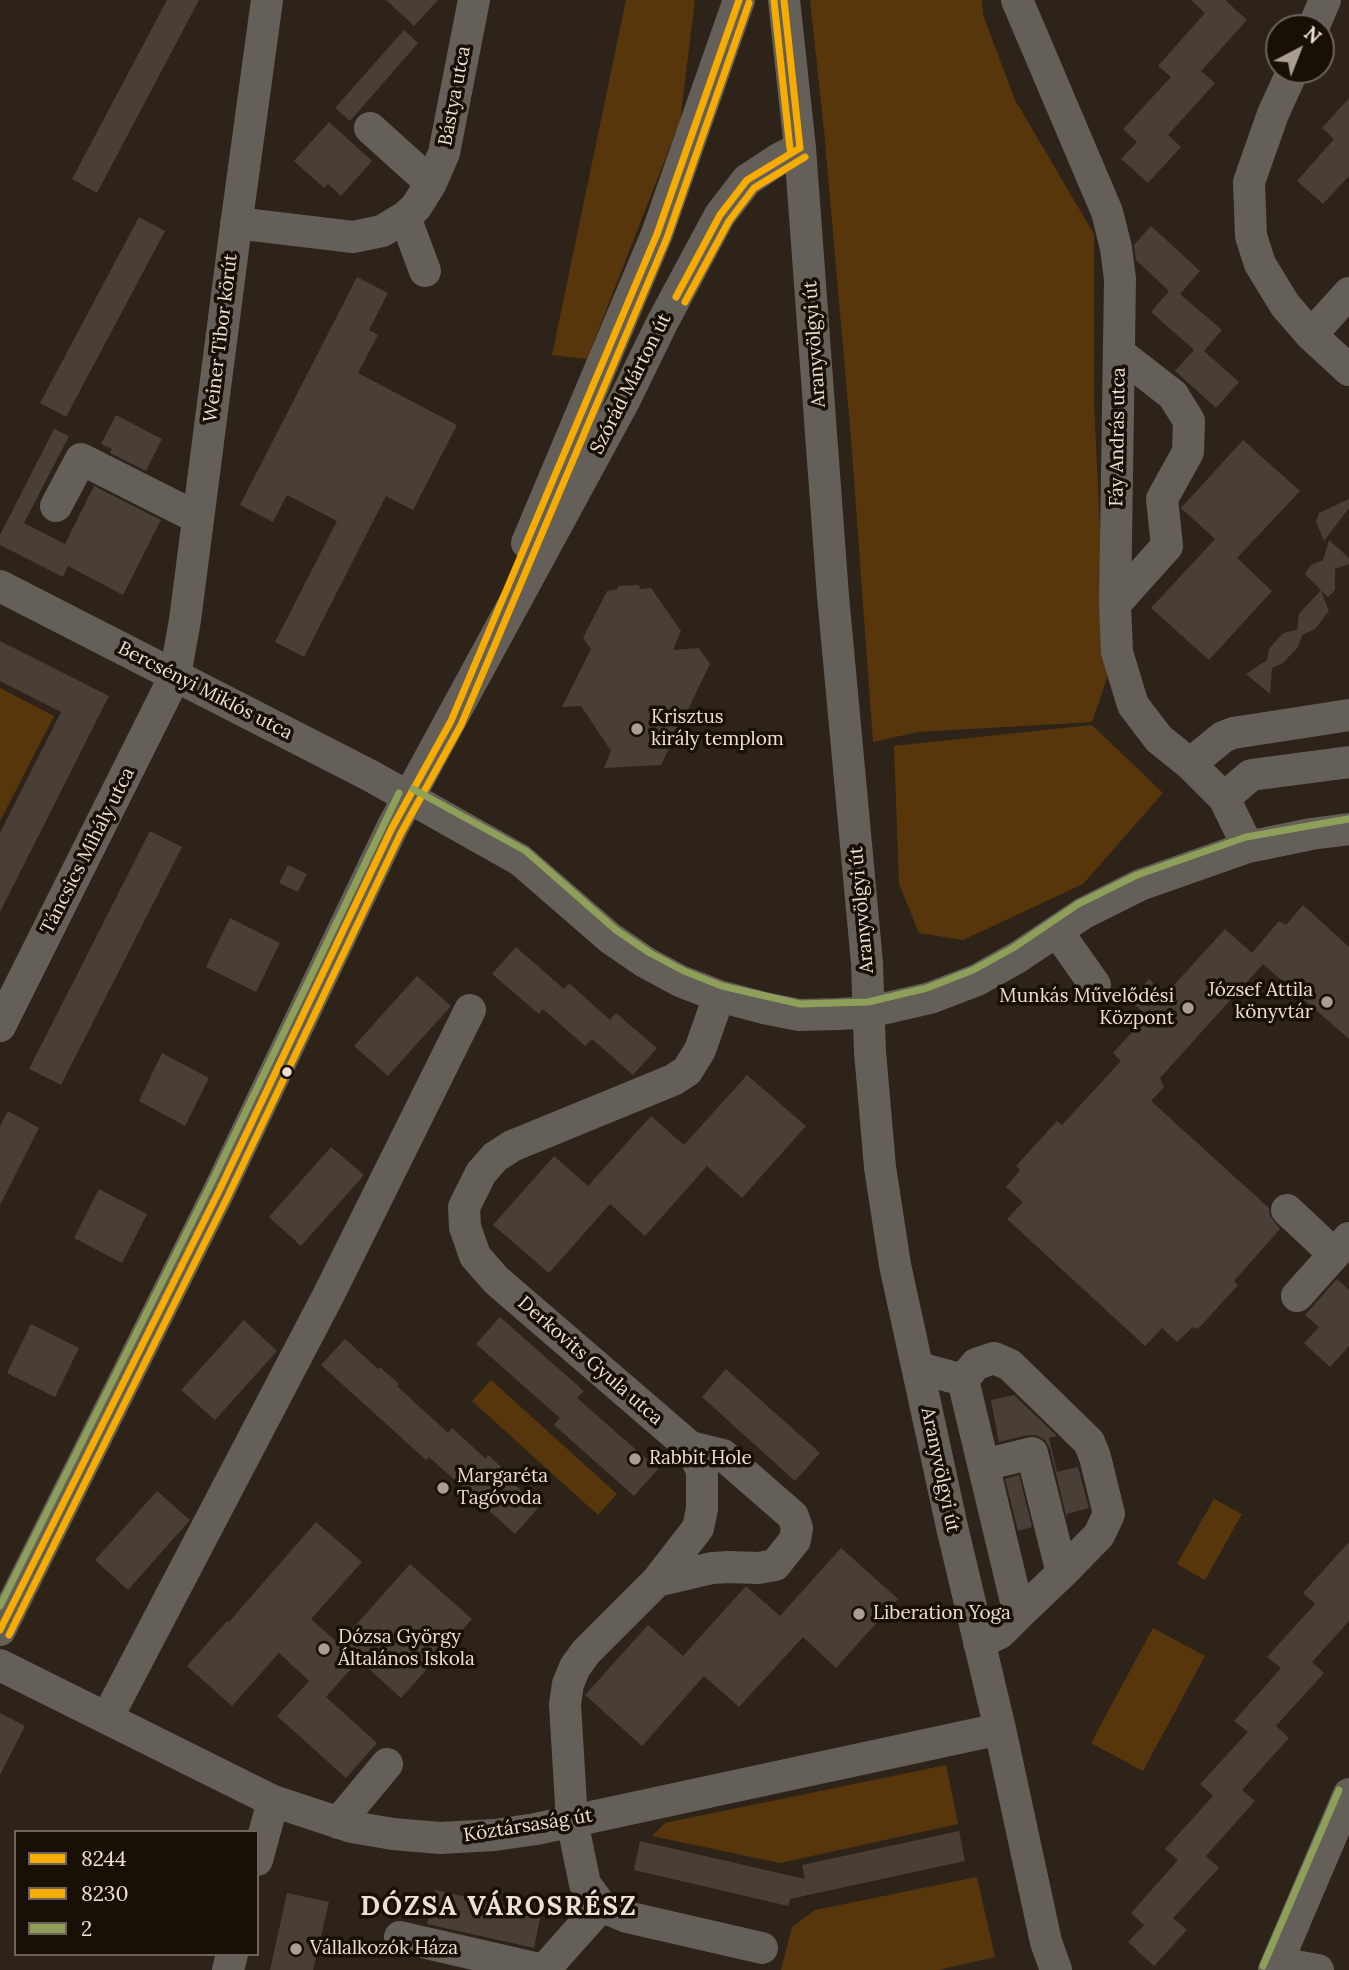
<!DOCTYPE html>
<meta charset="utf-8">
<style>
body{margin:0}
#map{position:relative;width:1349px;height:1970px;overflow:hidden;background:#2e2318;font-family:Lora,serif}
canvas{display:block}
.legend{position:absolute;left:14px;top:1830px;width:245px;height:126px;box-sizing:border-box;background:#181007;border:2px solid #6d6358;margin:0;padding:9px 12px;list-style:none;font-size:21px;color:#ede0d2}
.legend li{display:flex;align-items:center;gap:14px;height:35px}
.legend b{width:35px;border:2px solid #6d6358}
.north{position:absolute;left:1265px;top:14px;width:70px;height:70px;box-sizing:border-box;background:#181007;border:2px solid #6d6358;border-radius:50%;rotate:42deg;font-size:19px;font-weight:700;line-height:28px;text-align:center;color:#ede0d2}
.north::after{content:'';display:block;margin:auto;width:24px;height:32px;background:#aa9e91;clip-path:polygon(50% 0,100% 100%,50% 72%,0 100%)}
</style>
<div id="map">
<canvas width="1349" height="1970"></canvas>
<ul class="legend">
<li><b style="height:9px;background:#f6ac00"></b>8244</li>
<li><b style="height:9px;background:#f6ac00"></b>8230</li>
<li><b style="height:9px;background:#8e9f59"></b>2</li>
</ul>
<div class="north">N</div>
</div>
<script>
const context = document.querySelector('canvas').getContext('2d');
context.lineJoin = 'round';
function paint(path, color) {
  context.fillStyle = color;
  context.fill(path, 'evenodd');
}
function shape(rows) {
  const path = new Path2D();
  for (const r of rows) {
    path.moveTo(r[0], r[1]);
    for (let i = 2; i < r.length; i += 2) path.lineTo(r[i], r[i + 1]);
  }
  return path;
}
function stroke(path, color, width, dash) {
  context.strokeStyle = color;
  context.lineWidth = width;
  context.lineCap = dash ? 'butt' : 'round';
  context.setLineDash(dash || []);
  context.stroke(path);
}
function drawText(font, color, halo, rows, align = 'center') {
  context.font = font + ' Lora,serif';
  context.lineWidth = 7;
  context.setLineDash([]);
  context.textBaseline = 'middle';
  context.strokeStyle = halo;
  context.fillStyle = color;
  for (const [text, x, y, turn = 0] of rows) {
    context.save();
    context.translate(x, y);
    context.rotate((+turn || 0) * Math.PI / 180);
    context.textAlign = isNaN(turn) ? turn : align;
    if (halo) context.strokeText(text, 0, 0);
    context.fillText(text, 0, 0);
    context.restore();
  }
}
paint(shape([
 [626,0,695,0,680,121,587,359,552,355],
 [810,0,982,0,983,15,1015,100,1094,234,1094,403,1107,678,1092,722,918,732,873,742,851,438,824,130],
 [0,688,54,716,0,821],
 [1092,725,1163,793,1083,884,963,940,919,933,899,884,894,746],
 [491,1380,617,1494,598,1515,472,1401],
 [1214,1499,1242,1514,1205,1580,1177,1564],
 [1153,1628,1205,1656,1143,1771,1091,1743],
 [946,1765,958,1824,780,1863,652,1836,665,1823],
 [977,1877,995,1957,939,1970,781,1970,792,1927,815,1910]
]), '#58360b');
paint(shape([
 [167,0,199,0,97,193,72,179],
 [386,0,438,0,414,26],
 [1191,0,1225,0,1247,20,1201,71,1215,83,1168,135,1181,147,1148,183,1121,159,1137,142,1123,129,1171,77,1158,66,1205,13],
 [404,30,418,43,350,121,335,108],
 [1349,98,1349,176,1323,204,1297,181,1334,139,1322,128],
 [329,122,372,161,341,196,328,184,324,188,294,161],
 [139,217,165,231,66,417,40,403],
 [1151,226,1200,271,1180,294,1222,330,1204,351,1239,382,1216,408,1175,371,1194,350,1151,312,1169,291,1136,260,1134,245],
 [357,277,388,293,369,330,378,335,358,373,457,425,413,510,386,496,304,657,275,642,337,521,287,495,273,522,240,505],
 [116,415,162,439,146,471,110,453,112,449,101,444],
 [54,429,69,436,24,523,65,544,94,486,161,520,123,595,68,566,63,577,0,545,0,535],
 [1243,440,1300,491,1237,558,1272,591,1209,660,1151,608,1215,539,1181,508],
 [1349,499,1349,508,1324,541,1316,522,1319,513],
 [1329,540,1349,558,1349,564,1335,569,1335,590,1328,597,1321,591,1329,611,1315,629,1302,635,1298,647,1283,663,1272,668,1270,694,1246,674,1267,660,1269,649,1283,633,1297,630,1299,614,1321,590,1305,574,1311,565,1323,560],
 [639,585,640,589,651,588,681,631,673,650,699,648,710,664,661,765,604,768,611,751,581,706,562,707,591,649,583,638,607,591,618,589,618,586],
 [0,641,109,696,0,912,0,833,61,712,0,681],
 [150,831,182,847,61,1085,29,1069],
 [288,865,307,874,298,892,279,883],
 [1303,905,1349,947,1349,1039,1263,964,1160,1078,1164,1087,1151,1101,1269,1208,1270,1216,1280,1229,1234,1281,1238,1285,1198,1329,1193,1327,1177,1342,1162,1328,1145,1346,1007,1219,1023,1202,1006,1187,1020,1170,1016,1166,1057,1121,1062,1125,1121,1061,1113,1053,1147,1016,1130,1000,1149,979,1165,995,1225,929,1252,953,1279,921,1286,925],
 [230,918,280,943,256,992,206,967],
 [516,947,564,989,569,983,610,1020,616,1013,657,1048,633,1075,592,1039,585,1046,543,1009,539,1014,492,974],
 [417,976,451,1006,388,1076,354,1046],
 [162,1053,209,1078,185,1126,139,1101],
 [747,1075,806,1126,742,1198,707,1166,645,1236,610,1204,549,1273,493,1225,554,1156,588,1186,651,1116,684,1145],
 [8,1111,39,1128,0,1205,0,1126],
 [331,1147,364,1175,301,1246,269,1217],
 [99,1189,147,1214,122,1263,74,1238],
 [1337,1279,1349,1290,1349,1346,1330,1367,1304,1343,1319,1327,1305,1315],
 [500,1317,584,1391,577,1398,658,1469,634,1496,554,1425,560,1418,476,1344],
 [244,1320,277,1351,215,1420,181,1390],
 [31,1324,79,1348,55,1397,7,1373],
 [345,1339,378,1369,380,1367,399,1384,397,1386,448,1433,452,1428,486,1459,488,1455,508,1473,505,1476,539,1507,515,1534,429,1457,426,1460,321,1365],
 [726,1369,820,1453,795,1481,702,1397],
 [1014,1395,1057,1436,1049,1438,1057,1472,1078,1467,1089,1508,1067,1514,1067,1519,1050,1449,1045,1440,1036,1435,1028,1435,999,1442,991,1400],
 [1019,1475,1032,1527,1018,1531,1005,1479],
 [157,1491,190,1520,128,1590,95,1560],
 [316,1522,362,1562,311,1619,339,1644,410,1564,472,1619,401,1698,359,1660,326,1697,377,1743,346,1778,277,1716,309,1681,279,1653,232,1706,187,1666,227,1621,229,1622],
 [1349,1542,1349,1621,1312,1662,1324,1673,1276,1726,1289,1738,1242,1790,1255,1801,1206,1856,1219,1868,1173,1918,1187,1930,1154,1966,1128,1942,1144,1925,1131,1913,1178,1860,1165,1849,1213,1796,1200,1784,1248,1732,1234,1721,1281,1668,1267,1657,1315,1604,1303,1593],
 [841,1548,898,1599,836,1668,803,1637,739,1707,704,1676,642,1746,585,1695,648,1625,683,1656,746,1586,780,1616],
 [0,1713,25,1726,0,1775],
 [959,1831,965,1861,790,1899,788,1906,634,1870,640,1841,805,1879,802,1865],
 [435,1890,541,1914,534,1948,427,1924],
 [287,1893,329,1902,313,1970,270,1970]
]), '#493f36');
stroke(shape([
 [784,0,800,148,833,596,867,963,870,1052,880,1167,895,1265,952,1527,1000,1729,1046,1942,1056,1970],
 [1017,0,1107,212,1116,248,1120,279,1115,604,1117,652,1133,705,1159,739,1190,764,1224,798,1248,847],
 [1313,28,1325,0],
 [1293,70,1273,114,1249,182,1251,236,1260,264,1285,305,1311,335,1349,370],
 [370,128,431,183],
 [405,217,425,271],
 [236,223,353,237,382,231,405,217,416,207,431,183,444,153,474,0],
 [1311,335,1349,293],
 [56,506,81,459,198,518],
 [527,543,657,234,739,0],
 [0,586,371,776,520,860,610,938,645,962,680,981,719,996,764,1008,799,1015,838,1014,869,1012,930,998,977,980,1018,957,1084,913,1140,885,1248,847,1311,834,1349,829],
 [1115,604,1167,546,1162,499,1188,452,1189,421,1173,395,1119,353],
 [1190,764,1223,737,1233,733,1349,715],
 [1224,798,1251,775,1349,762],
 [1057,931,1095,985],
 [719,996,700,1050,687,1071,673,1080,512,1146,495,1157,481,1173,464,1207,465,1227,475,1256,496,1280,690,1447,702,1470,702,1509,698,1528,657,1581,586,1652,575,1667,568,1684,565,1704,572,1821,585,1884,601,1906,627,1917,762,1948],
 [0,1026,175,676,185,620,234,241,267,0],
 [1287,1210,1334,1254],
 [1297,1296,1349,1238],
 [919,1368,963,1380,1019,1614,1000,1633,979,1643],
 [963,1380,976,1364,994,1358,1010,1365,1089,1442,1095,1457,1109,1514,1099,1535,1062,1573],
 [984,1465,1032,1453,1062,1573,1019,1614],
 [657,1581,712,1568,729,1567,758,1568,775,1565,795,1540,797,1528,793,1516,723,1455,690,1447],
 [0,1630,219,1191,392,828,625,399,662,323,720,215,747,180,779,159,800,148],
 [0,1665,273,1801,352,1827,393,1834,440,1838,495,1835,536,1829,1000,1729],
 [107,1718,328,1296,470,1010],
 [338,1823,387,1764],
 [257,1860,273,1801],
 [400,1937,544,1970,601,1906],
 [1278,1963,1318,1970],
 [228,1970,232,1954],
 [1274,1970,1349,1794]
]), '#645f59', 32);
stroke(shape([
 [784,0,800,148],
 [676,297,720,215,747,180,800,148],
 [0,1630,219,1191,392,828,451,721,657,234,739,0]
]), '#f6ac00', 7);
stroke(shape([
 [774,1,790,149],
 [685,302,729,221,754,188,805,157],
 [9,1635,228,1196,401,833,461,725,667,238,749,3]
]), '#f6ac00', 7);
stroke(shape([
 [413,789,526,851,616,930,650,953,684,971,722,986,800,1004,868,1002,927,988,973,970,1013,948,1078,904,1137,875,1246,837,1348,819],
 [0,1606,210,1186,399,793],
 [1263,1966,1339,1790]
]), '#8e9f59', 7);
for (const [x, y, r, color] of [
 [637,729,7,"#aa9e91"],
 [1327,1002,7,"#aa9e91"],
 [1188,1008,7,"#aa9e91"],
 [287,1072,6,"#ede0d2"],
 [635,1459,7,"#aa9e91"],
 [443,1488,7,"#aa9e91"],
 [859,1614,7,"#aa9e91"],
 [324,1649,7,"#aa9e91"],
 [296,1949,7,"#aa9e91"]
]) {
  const dot = new Path2D();
  dot.arc(x, y, r, 0, 2 * Math.PI);
  context.fillStyle = color;
  context.fill(dot);
  stroke(dot, '#181007', 2.5);
}
drawText('19px', '#ede0d2', '#181007', [
 ["Bástya utca",455,96,-79],
 ["Weiner Tibor körút",221,338,-83],
 ["Aranyvölgyi út",815,344,-94],
 ["Szórád Márton út",631,384,-63],
 ["Fáy András utca",1118,437,-89],
 ["Bercsényi Miklós utca",205,691,27],
 ["Táncsics Mihály utca",88,851,-63],
 ["Aranyvölgyi út",862,910,-95],
 ["Derkovits Gyula utca",590,1361,41],
 ["Aranyvölgyi út",940,1470,78],
 ["Köztársaság út",528,1826,-9]
]);
drawText('19px', '#ede0d2', '#181007', [
 ["Krisztus",651,718],
 ["király templom",651,740],
 ["József Attila",1313,991,"right"],
 ["könyvtár",1313,1013,"right"],
 ["Munkás Művelődési",1174,997,"right"],
 ["Központ",1174,1019,"right"],
 ["Rabbit Hole",649,1459],
 ["Margaréta",457,1477],
 ["Tagóvoda",457,1499],
 ["Liberation Yoga",873,1614],
 ["Dózsa György",338,1638],
 ["Általános Iskola",338,1660],
 ["Vállalkozók Háza",310,1949]
], 'left');
context.letterSpacing = '2px';
drawText('bold 26px', '#ede0d2', '#181007', [
 ["DÓZSA VÁROSRÉSZ",499,1908]
]);
context.letterSpacing = '0px';
</script>
